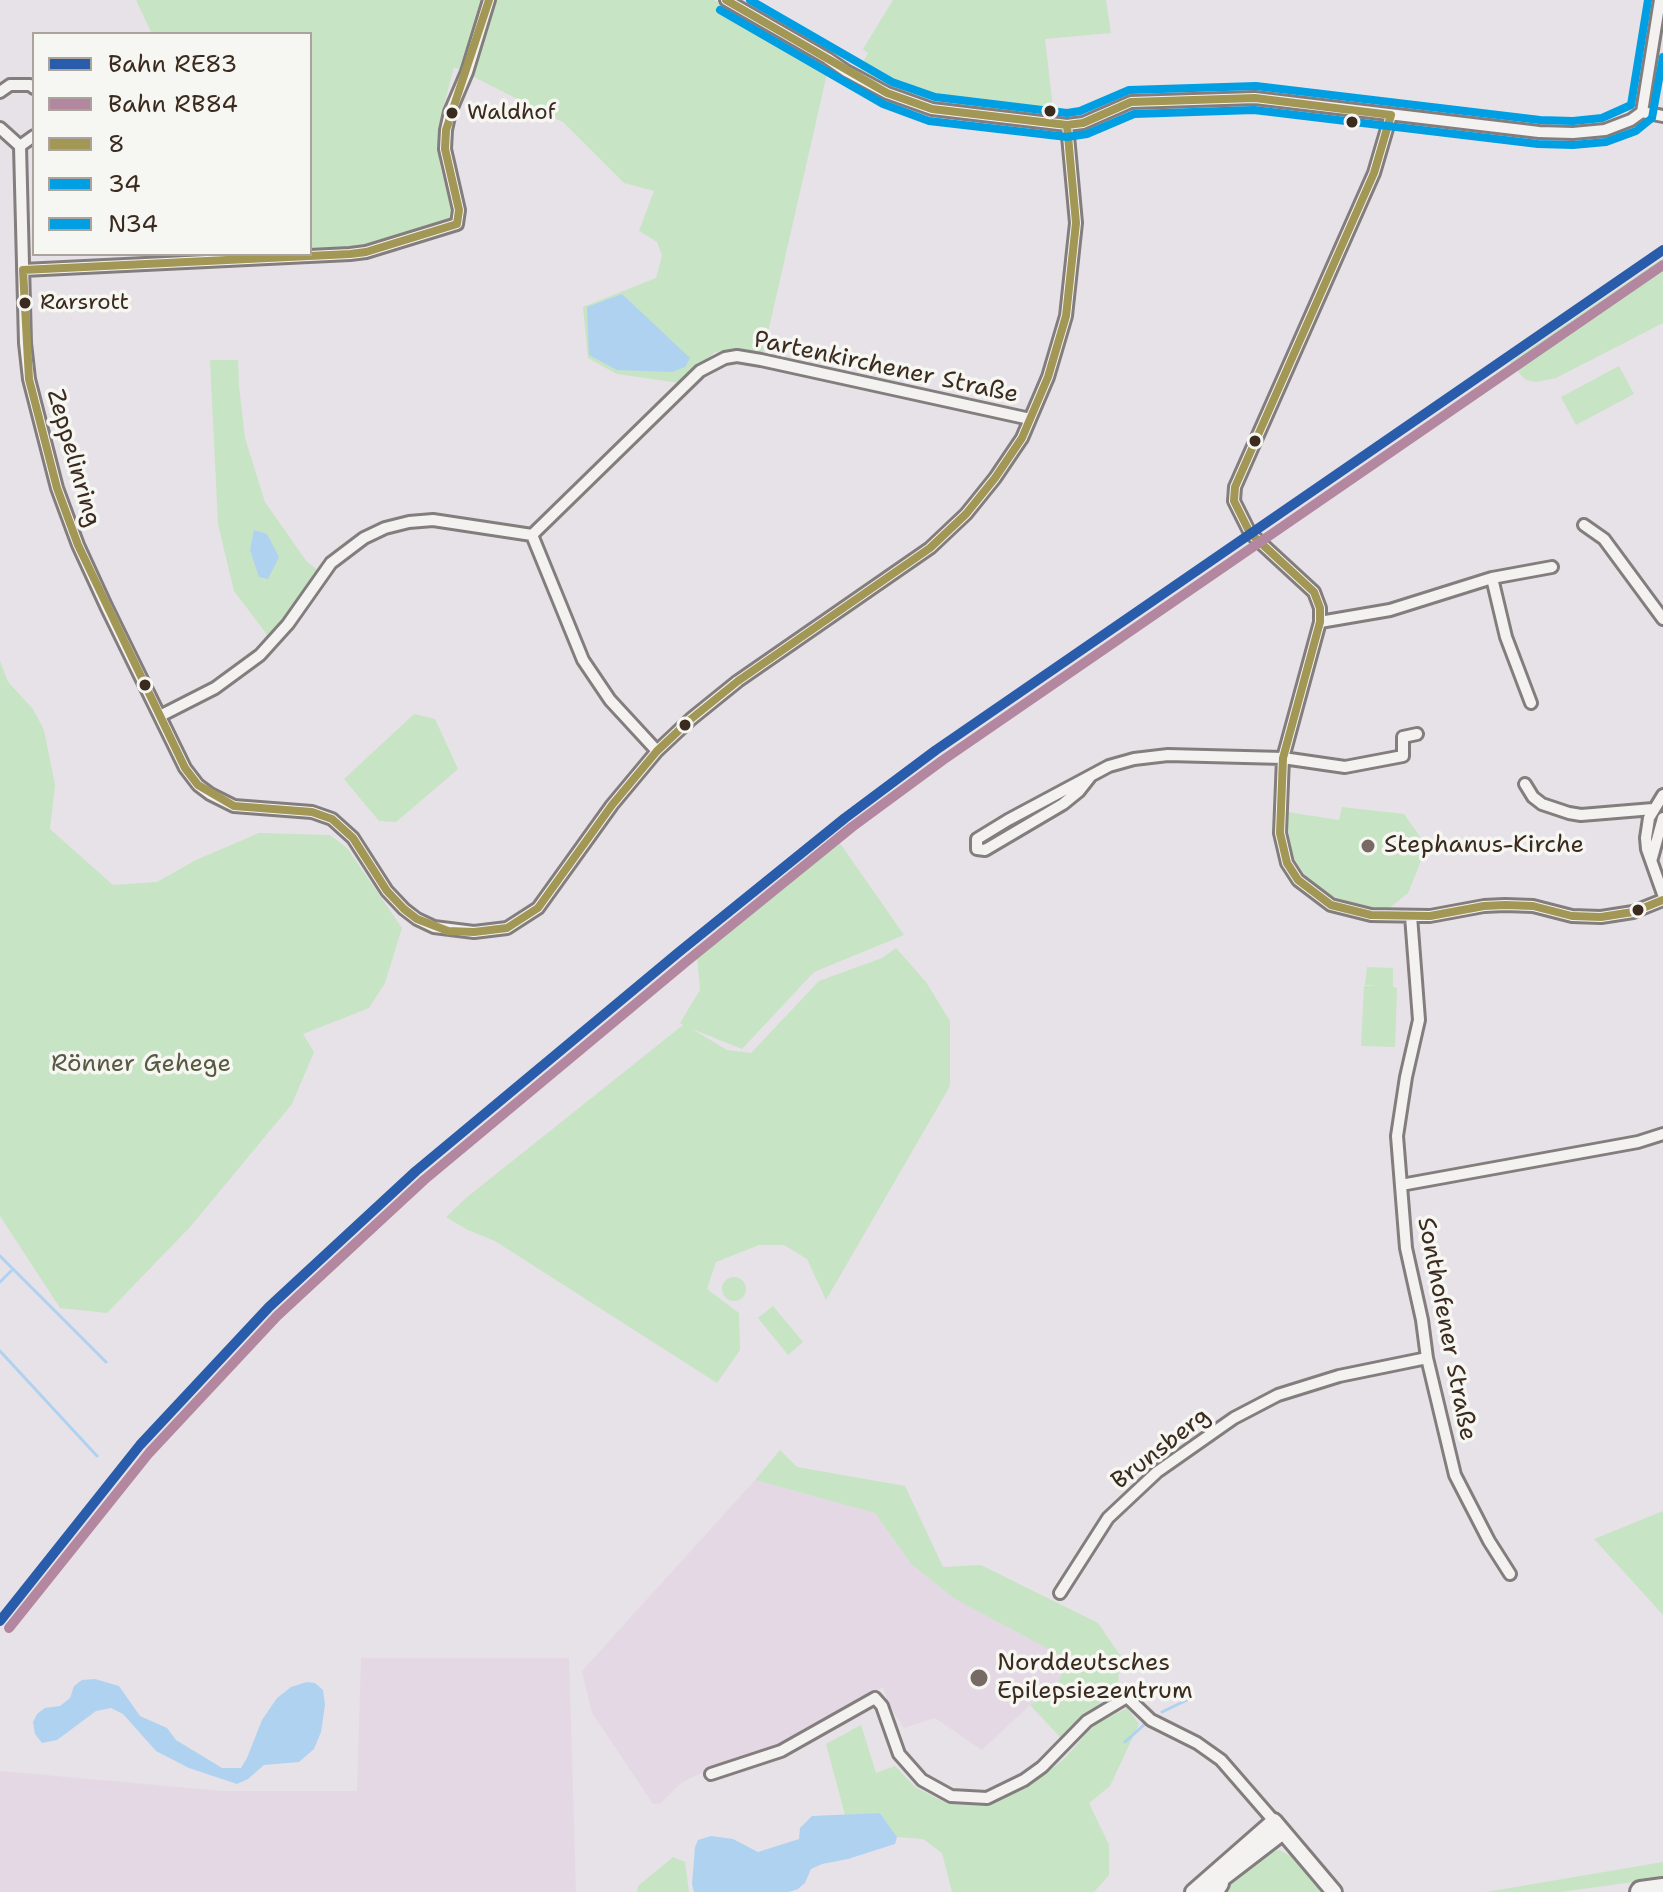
<!DOCTYPE html>
<meta charset="utf-8">
<style>
body{margin:0}
#map{position:relative;width:1663px;height:1892px;overflow:hidden;background:#e7e2e7;font-family:"Shantell Sans",sans-serif}
canvas{display:block}
.legend{position:absolute;left:32px;top:32px;width:280px;height:224px;box-sizing:border-box;background:#f6f6f2;border:2px solid #aba49d;margin:0;padding:10px 14px;list-style:none;font-size:24px;color:#3b2a1e}
.legend li{display:flex;align-items:center;gap:16px;height:40px}
.legend b{width:40px;border:2px solid #aba49d}
</style>
<div id="map">
<canvas width="1663" height="1892"></canvas>
<ul class="legend">
<li><b style="height:10px;background:#295caa"></b>Bahn RE83</li>
<li><b style="height:10px;background:#b487a0"></b>Bahn RB84</li>
<li><b style="height:10px;background:#a29754"></b>8</li>
<li><b style="height:10px;background:#009ee3"></b>34</li>
<li><b style="height:10px;background:#009ee3"></b>N34</li>
</ul>
</div>
<script>
const g = document.querySelector('canvas').getContext('2d');
g.lineJoin = 'round';
function fill(path, color) { g.fillStyle = color; g.fill(path, 'evenodd'); }
const toPath = rows => new Path2D(rows.map(r => 'M' + r).join(''));
function strokePath(path, color, width, dash) { g.strokeStyle = color; g.lineWidth = width; g.lineCap = dash ? 'butt' : 'round'; g.setLineDash(dash || []); g.stroke(path); }
function write(font, color, halo, rows, align = 'center') {
  g.font = font + ' "Shantell Sans",sans-serif'; g.lineWidth = 7; g.setLineDash([]); g.textBaseline = 'middle'; g.strokeStyle = halo; g.fillStyle = color; for (const [text, x, y, turn = 0] of rows) {
    g.save(); g.translate(x, y); g.rotate((+turn || 0) * Math.PI / 180); g.textAlign = isNaN(turn) ? turn : align; if (halo) g.strokeText(text, 0, 0); g.fillText(text, 0, 0); g.restore();
  }
}
fill(toPath([
 [755,1480,875,1513,911,1564,955,1599,1070,1660,1057,1684,1030,1705,982,1750,935,1718,904,1728,889,1705,883,1687,806,1734,701,1773,681,1783,661,1803,653,1804,592,1713,582,1671],
 [361,1658,569,1658,576,1892,0,1892,0,1771,223,1791,357,1791]
]), '#e4d8e4');
fill(toPath([
 [136,0,714,0,829,65,763,354,715,352,680,383,617,374,588,358,583,307,656,278,662,256,657,242,639,231,654,191,624,183,563,122,454,67,438,128,440,166,454,219,354,247,310,251,310,34,152,34],
 [622,294,649,321,673,372,653,370],
 [893,0,1106,0,1111,33,1045,39,1054,116,933,103,890,86,859,70,868,53,863,49],
 [1663,258,1663,323,1556,378,1536,382,1526,380,1520,374,1510,362],
 [210,360,238,360,239,386,245,438,265,502,307,562,318,570,284,621,268,636,234,591,218,524],
 [1619,366,1634,394,1576,425,1561,397],
 [0,661,8,682,33,709,44,730,55,785,50,829,113,885,157,882,196,860,259,833,330,835,347,848,402,928,385,983,369,1008,303,1034,314,1052,292,1104,190,1227,107,1313,60,1308,0,1216],
 [414,714,435,719,458,769,396,822,379,821,344,779],
 [1342,807,1404,814,1421,838,1421,861,1408,893,1387,910,1358,906,1325,893,1306,877,1295,860,1289,841,1287,812,1339,820],
 [837,839,904,935,814,972,742,1049,692,1029,727,1050,751,1053,819,981,882,958,896,948,926,982,950,1021,950,1086,826,1300,807,1259,784,1245,759,1245,716,1262,707,1289,739,1313,740,1350,717,1383,495,1241,468,1230,446,1217,466,1198,683,1025,680,1023,700,990,697,956],
 [1367,967,1393,968,1393,987,1397,988,1395,1047,1361,1046,1364,986,1378,986,1365,985],
 '722 1289a12 12 0 1 1 24 0a12 12 0 1 1-24 0Z',
 [773,1306,803,1342,788,1355,758,1318],
 [780,1450,797,1467,905,1486,943,1567,981,1565,1098,1623,1126,1664,1119,1670,1118,1691,1083,1716,1060,1737,1030,1705,1057,1684,1069,1660,955,1599,911,1564,875,1513,755,1480],
 [1663,1511,1663,1615,1594,1539],
 [1127,1708,1139,1724,1110,1786,1089,1803,1109,1845,1109,1875,1094,1892,952,1892,942,1853,923,1839,897,1837,880,1813,845,1815,826,1744,861,1725,876,1773,895,1766,915,1787,948,1804,985,1806,1026,1788,1063,1760,1094,1725],
 [1279,1850,1293,1857,1322,1892,1221,1892,1269,1853],
 [673,1857,685,1862,689,1892,637,1892,638,1886],
 [1663,1862,1663,1878,1560,1892,1486,1892]
]), '#c7e4c5');
fill(toPath([
 [622,294,690,358,685,367,672,372,617,370,589,355,587,307],
 [254,530,267,534,279,557,268,579,259,577,250,550],
 [95,1679,119,1686,140,1716,167,1728,176,1740,222,1768,241,1768,247,1758,262,1720,277,1698,291,1687,307,1682,315,1683,323,1690,325,1705,321,1732,314,1749,299,1762,264,1765,248,1779,237,1784,189,1768,156,1751,123,1714,111,1708,96,1711,57,1740,42,1743,35,1734,33,1722,37,1714,45,1708,60,1706,70,1698,74,1686,82,1680],
 [880,1813,897,1837,895,1844,848,1859,822,1864,811,1869,805,1883,798,1889,789,1892,694,1892,692,1884,695,1847,698,1840,711,1836,733,1839,758,1852,799,1839,800,1828,812,1816]
]), '#afd2f1');
strokePath(toPath([
 [0,1256,106,1362],
 [0,1282,11,1271],
 [0,1351,97,1456],
 [1162,1712,1187,1700],
 [1125,1742,1146,1723]
]), '#afd2f1', 3);
const street = toPath([
 [726,0,827,58,846,71,887,93,932,109,1067,125,1083,123,1131,102,1255,98,1539,132,1573,133,1605,130,1631,120,1642,112,1660,0],
 [0,92,10,85,30,85,34,88],
 [1642,112,1663,116],
 [1391,115,1374,173,1235,487,1234,501,1250,533,1314,592,1320,608,1320,622,1283,758,1280,833,1287,863,1298,880,1331,905,1371,915,1430,916,1484,906,1505,905,1533,906,1572,916,1601,917,1633,912,1663,900],
 [0,128,20,146,25,343,29,379,57,488,78,545,106,606,185,768,198,785,210,794,234,806,312,812,332,819,353,838,387,891,404,909,417,919,434,927,474,932,507,928,538,908,612,805,657,751,691,719,738,681,930,548,966,514,995,478,1022,438,1048,377,1066,316,1076,223,1067,125],
 [20,146,34,136],
 [23,270,350,254,366,252,457,224,459,210,445,149,446,130,450,112,467,72,489,0],
 [1584,525,1604,539,1663,619],
 [532,535,583,660,610,700,657,751],
 [1492,578,1506,637,1531,703],
 [1320,622,1390,610,1492,578,1552,567],
 [160,716,215,688,260,655,288,624,331,563,364,538,385,528,409,522,433,520,532,535,700,371,725,358,737,356,761,360,1030,419],
 [1090,777,1079,791,1063,804,985,850,977,849,977,839,1008,820,1109,766,1134,759,1168,755,1283,758,1345,767,1403,756,1403,737,1417,734],
 [1525,784,1533,797,1542,804,1569,813,1581,815,1653,809],
 [1663,795,1649,818,1646,838,1647,849,1663,894],
 [1652,858,1663,818],
 [1411,916,1419,1020,1406,1077,1397,1136,1406,1248,1422,1320,1427,1358,1455,1475,1489,1541,1510,1574],
 [1401,1185,1638,1142,1663,1134],
 [1060,1593,1108,1518,1157,1472,1234,1418,1278,1395,1339,1376,1427,1358],
 [711,1774,781,1751,875,1698,882,1706,899,1754,922,1780,951,1796,987,1798,1024,1780,1042,1767,1087,1721,1127,1697,1151,1720,1197,1743,1221,1760,1274,1821]
]);
const secondary = toPath([
 [1210,1888,1283,1832],
 [1193,1892,1274,1821,1334,1892]
]);
const highway = toPath([
 [1212,1892,1218,1883],
 [1641,1892,1663,1889]
]);
strokePath(street, '#837e7d', 16);
strokePath(secondary, '#837e7d', 20);
strokePath(highway, '#837e7d', 26);
strokePath(street, '#f3f2f1', 10);
strokePath(secondary, '#f3f2f1', 14);
strokePath(highway, '#f3f2f1', 20);
strokePath(toPath([
 [489,0,446,130,445,149,459,210,457,224,366,252,350,254,23,270,29,379,57,488,78,545,185,768,198,785,234,806,312,812,332,819,353,838,387,891,404,909,417,919,448,931,474,932,507,928,538,908,612,805,657,751,691,719,738,681,930,548,966,514,995,478,1022,438,1048,377,1066,316,1076,223,1067,125],
 [726,0,887,93,932,109,1067,125,1083,123,1131,102,1255,98,1391,115],
 [1391,115,1374,173,1235,487,1234,501,1250,533,1314,592,1320,608,1320,622,1283,758,1280,833,1287,863,1298,880,1331,905,1371,915,1430,916,1484,906,1505,905,1533,906,1572,916,1601,917,1633,912,1663,900]
]), '#a29754', 8);
strokePath(toPath([
 [720,10,883,104,929,121,1067,137,1087,134,1134,114,1254,110,1538,144,1573,145,1606,142,1636,131,1652,118,1663,57]
]), '#009ee3', 8);
strokePath(toPath([
 [750,0,892,82,935,97,1067,113,1080,111,1129,90,1256,86,1540,120,1573,121,1602,118,1631,105,1648,0]
]), '#009ee3', 8);
strokePath(toPath([
 [0,1621,140,1445,269,1307,416,1171,679,952,845,818,936,750,1663,250]
]), '#295caa', 10);
strokePath(toPath([
 [9,1628,149,1453,277,1316,424,1180,687,961,852,827,943,760,1663,265]
]), '#b487a0', 10);
for (const [x, y, r, color] of [
 [1050,111,7,"#3b2a1e"],
 [452,113,7,"#3b2a1e"],
 [1352,122,7,"#3b2a1e"],
 [25,303,7,"#3b2a1e"],
 [1255,441,7,"#3b2a1e"],
 [145,685,7,"#3b2a1e"],
 [685,725,7,"#3b2a1e"],
 [1368,846,8,"#776a64"],
 [1638,910,7,"#3b2a1e"],
 [979,1678,10,"#776a64"]
]) { const dot = new Path2D(); dot.arc(x, y, r, 0, 2 * Math.PI); g.fillStyle = color; g.fill(dot); strokePath(dot, '#f6f6f2', 3); }
write('22px', '#3b2a1e', '#f6f6f2', [
 ["Waldhof",467,113],
 ["Rarsrott",40,303]
], 'left');
write('24px', '#3b2a1e', '#f6f6f2', [
 ["Partenkirchener Straße",886,368,12],
 ["Zeppelinring",73,458,74],
 ["Sonthofener Straße",1446,1329,79],
 ["Brunsberg",1161,1449,-38]
]);
write('24px', '#3b2a1e', '#f6f6f2', [
 ["Stephanus-Kirche",1384,846],
 ["Norddeutsches",997,1664],
 ["Epilepsiezentrum",997,1692]
], 'left');
write('24px', '#575941', '#f6f6f2', [
 ["Rönner Gehege",141,1065]
]);
</script>
